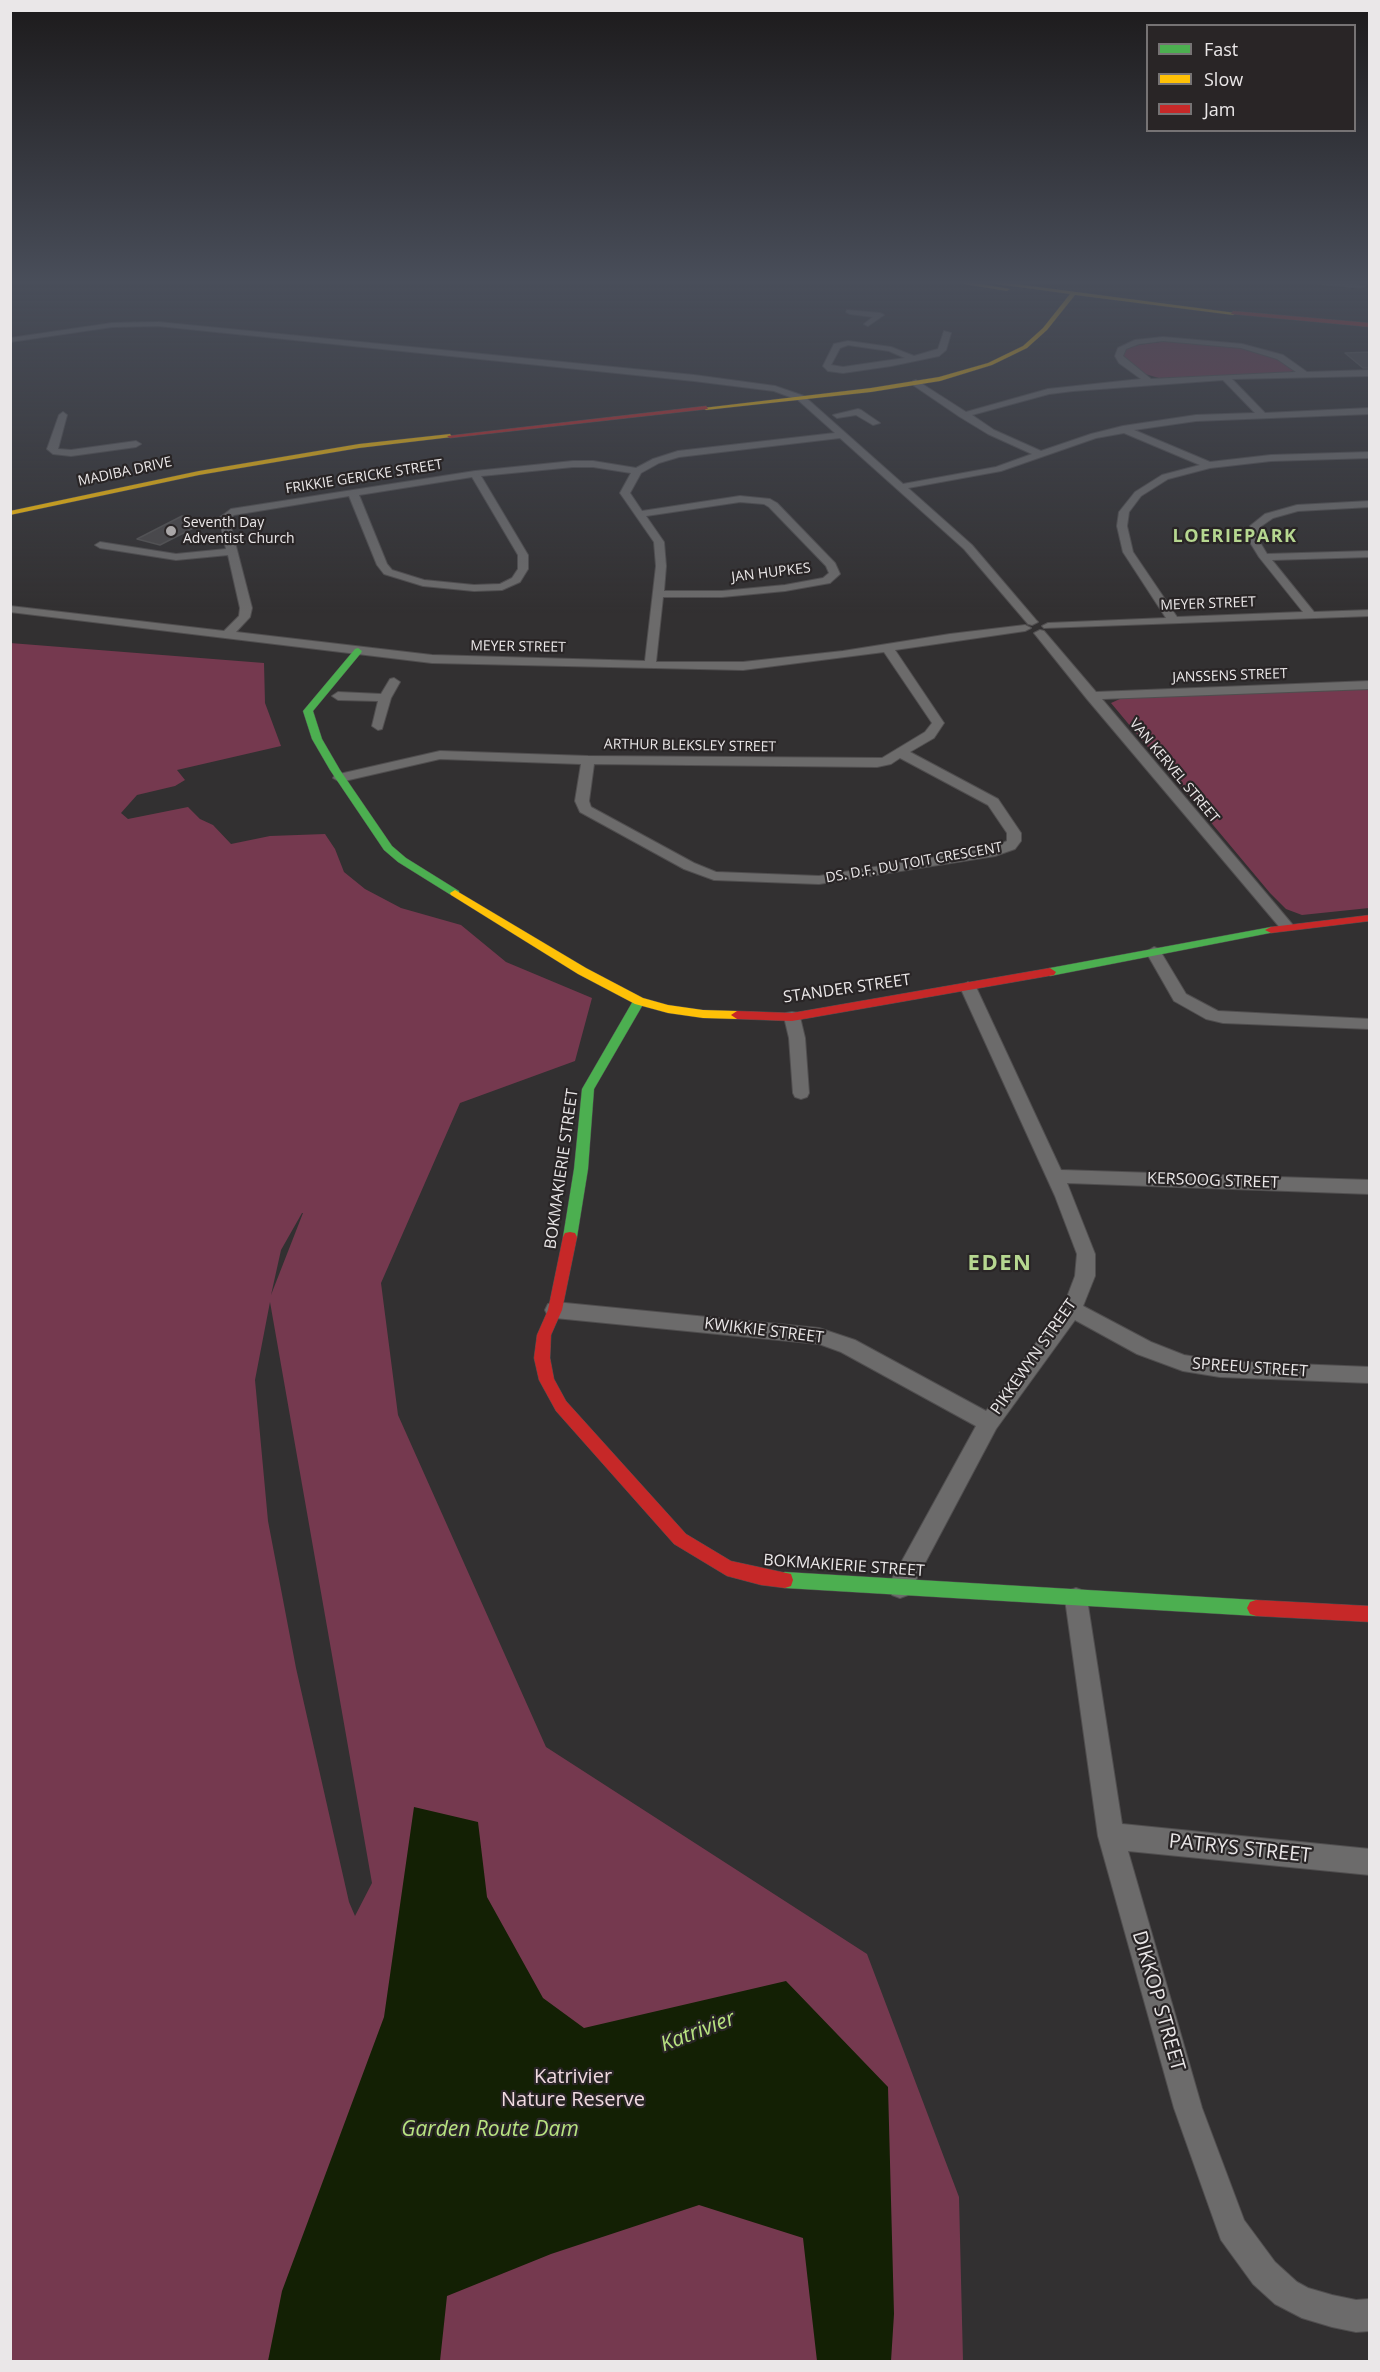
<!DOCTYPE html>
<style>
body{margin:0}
#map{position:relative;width:1380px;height:2372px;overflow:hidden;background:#323031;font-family:"Open Sans",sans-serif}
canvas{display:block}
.frame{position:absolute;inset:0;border:12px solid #eae7e8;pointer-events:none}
.legend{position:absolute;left:1146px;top:24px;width:210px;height:108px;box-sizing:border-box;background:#292526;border:2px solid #767374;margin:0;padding:8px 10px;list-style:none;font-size:18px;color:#eae7e8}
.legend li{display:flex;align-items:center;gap:12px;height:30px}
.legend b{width:30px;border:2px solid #767374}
</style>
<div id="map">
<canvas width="1380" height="2372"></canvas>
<div class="frame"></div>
<ul class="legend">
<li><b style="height:8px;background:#4caf50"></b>Fast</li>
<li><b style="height:8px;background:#ffc107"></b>Slow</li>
<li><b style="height:8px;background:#c62828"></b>Jam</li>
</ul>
</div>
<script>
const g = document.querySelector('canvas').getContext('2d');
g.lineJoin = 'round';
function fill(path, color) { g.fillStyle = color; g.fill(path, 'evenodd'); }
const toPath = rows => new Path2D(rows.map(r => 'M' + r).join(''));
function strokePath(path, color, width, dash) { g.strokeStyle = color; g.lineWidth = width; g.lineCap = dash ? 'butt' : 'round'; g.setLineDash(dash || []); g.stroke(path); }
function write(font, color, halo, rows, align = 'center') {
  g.font = font + ' "Open Sans",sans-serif'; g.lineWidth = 4.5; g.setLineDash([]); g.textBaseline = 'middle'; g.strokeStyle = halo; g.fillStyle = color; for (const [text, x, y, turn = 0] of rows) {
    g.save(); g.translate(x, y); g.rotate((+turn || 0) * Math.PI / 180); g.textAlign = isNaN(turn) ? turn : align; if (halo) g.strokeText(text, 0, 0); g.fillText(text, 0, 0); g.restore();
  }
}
fill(toPath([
 [1167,341,1243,348,1279,358,1295,370,1288,373,1159,378,1145,374,1123,356,1124,351,1131,346],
 [10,643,264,663,265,703,281,746,177,770,185,780,175,786,137,795,121,813,128,819,188,807,200,819,213,825,231,844,270,836,325,834,335,849,344,872,365,889,401,908,461,925,506,962,592,998,575,1061,460,1103,381,1283,398,1415,546,1747,867,1954,959,2197,963,2361,11,2361],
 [302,1213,303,1213,271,1295,281,1250],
 [270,1302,372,1883,355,1916,349,1902,296,1668,268,1521,255,1380],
 [1369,688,1369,908,1302,915,1286,909,1270,893,1111,703,1122,698]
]), '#75394f');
fill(toPath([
 [414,1807,478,1822,487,1897,543,1998,584,2028,786,1981,888,2087,894,2314,891,2361,817,2361,803,2238,699,2205,551,2254,447,2296,440,2361,268,2361,282,2291,384,2017]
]), '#132004');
const building = toPath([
 [1370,352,1370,368,1363,368,1345,353,1370,352],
 [182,516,205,522,160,545,137,539,182,516]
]);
fill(building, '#494748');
strokePath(building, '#545353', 1.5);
const street = toPath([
 [1302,282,1340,282,1365,286,1361,288,1302,282],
 [847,310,880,313,884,315,868,326,864,324,873,317,850,314,846,312,847,310],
 [158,322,694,375,775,386,804,396,903,484,996,467,1032,454,988,434,960,417,913,385,913,381,916,380,966,412,1048,389,1141,379,1119,363,1115,356,1118,348,1135,340,1163,337,1242,344,1283,355,1307,372,1370,370,1370,376,1232,379,1265,413,1370,408,1370,414,1196,421,1134,430,1210,462,1271,455,1370,452,1370,458,1271,461,1210,468,1168,479,1141,496,1129,512,1127,526,1133,552,1177,617,1303,612,1259,557,1251,544,1250,526,1265,514,1297,505,1370,501,1370,507,1298,511,1273,518,1260,527,1261,544,1267,554,1370,551,1370,557,1272,560,1314,612,1370,610,1370,616,1044,628,1042,626,1048,623,1166,618,1123,552,1117,526,1119,512,1135,492,1162,475,1200,465,1124,433,1096,438,1001,471,908,488,972,545,1036,620,1038,622,1032,625,1028,624,964,549,840,438,679,457,659,463,641,473,630,493,642,511,740,496,770,499,777,503,835,563,840,574,830,583,785,591,722,597,663,597,656,662,743,662,843,651,950,634,1025,625,1031,628,1025,631,895,650,944,723,934,738,910,752,998,799,1021,833,1021,841,1015,849,995,856,819,884,714,880,684,869,580,812,575,801,581,764,440,759,340,782,333,778,335,775,440,751,588,756,882,758,925,732,932,723,884,652,743,670,432,663,10,612,10,606,224,631,239,616,240,608,228,555,176,560,100,548,95,545,100,542,176,554,226,549,219,518,231,509,475,471,573,461,593,461,636,468,653,459,678,451,835,433,798,400,774,391,694,381,158,326,112,327,10,342,10,338,112,323,158,322],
 [1163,341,1241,348,1277,359,1296,372,1151,379,1123,356,1126,349,1139,344,1163,341],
 [1223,380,1255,413,1196,415,1123,426,1091,434,1041,451,994,430,972,415,1049,394,1073,391,1223,380],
 [573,467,593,467,631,473,620,493,654,542,656,566,645,661,432,655,236,632,250,617,252,608,229,519,234,515,349,496,377,565,384,574,423,586,474,591,502,590,520,582,528,569,528,555,481,476,573,467],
 [472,477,518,555,518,569,512,578,500,584,474,585,424,580,392,570,387,564,359,495,472,477],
 [740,502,764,504,769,507,826,566,829,573,823,578,785,585,722,591,664,591,666,566,664,542,646,516,740,502],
 [900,758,988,805,1007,833,1007,841,992,848,819,876,716,872,694,863,591,807,589,801,594,764,877,767,891,764,900,758],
 [944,331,951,333,946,350,939,356,891,366,843,373,828,371,823,366,834,344,848,341,891,347,914,356,938,349,944,331],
 [848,345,889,351,905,358,843,367,831,365,840,348,848,345],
 [858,409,861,410,880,423,873,425,856,415,837,418,833,415,858,409],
 [63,412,67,415,58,449,71,450,136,441,141,444,136,447,71,456,53,454,47,449,59,415,63,412],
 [1040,630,1044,631,1096,692,1370,681,1370,689,1102,699,1292,924,1294,927,1292,930,1282,930,1087,699,1034,633,1040,630],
 [394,678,400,682,391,698,382,729,378,730,372,726,378,701,338,700,332,696,338,692,381,694,390,679,394,678],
 [1154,947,1159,949,1186,994,1218,1011,1370,1019,1370,1029,1223,1023,1206,1019,1174,1001,1146,952,1154,947],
 [968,982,976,987,1061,1170,1370,1180,1370,1194,1067,1183,1095,1254,1095,1276,1083,1306,1151,1342,1184,1355,1220,1361,1370,1367,1370,1383,1220,1377,1183,1371,1137,1354,1075,1320,996,1429,908,1595,900,1598,892,1595,889,1587,892,1579,976,1426,841,1352,819,1344,555,1318,548,1316,545,1310,548,1304,555,1302,819,1328,855,1340,986,1411,1064,1305,1075,1276,1077,1254,1055,1196,960,987,968,982],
 [792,1012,798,1013,800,1017,805,1038,809,1093,807,1097,801,1099,795,1097,793,1093,789,1038,784,1017,786,1013,792,1012],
 [1076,1588,1084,1591,1087,1599,1122,1824,1370,1849,1370,1875,1128,1851,1202,2108,1244,2220,1275,2262,1297,2282,1308,2288,1332,2295,1356,2300,1370,2299,1370,2331,1356,2332,1332,2327,1302,2318,1275,2304,1253,2284,1221,2240,1217,2229,1174,2108,1098,1836,1065,1599,1068,1591,1076,1588]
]);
const fast = toPath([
 [358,648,362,651,361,653,313,711,322,739,340,770,392,846,406,858,459,891,459,895,451,895,398,862,384,850,330,770,312,739,303,711,355,649,358,648],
 [1271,927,1275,928,1275,932,1050,976,1044,972,1050,968,1271,927],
 [639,997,645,1001,594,1089,588,1169,577,1237,575,1241,570,1242,565,1241,563,1237,574,1169,582,1089,633,1001,639,997],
 [785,1572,1256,1600,1262,1602,1265,1608,1262,1614,1256,1616,785,1588,779,1586,777,1580,779,1574,785,1572]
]);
const slow = toPath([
 [952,282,969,282,1010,289,1007,291,952,282],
 [982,282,1000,282,1236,313,1233,315,1075,295,1047,330,1027,348,992,365,940,381,871,392,706,410,703,408,871,388,939,377,988,363,1023,346,1043,328,1070,294,982,282],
 [450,434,452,437,359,448,199,475,10,515,10,511,199,471,359,444,450,434],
 [455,890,586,968,643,998,668,1005,703,1010,737,1011,743,1015,737,1019,703,1018,668,1013,635,1004,578,974,451,895,450,893,455,890]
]);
const jam = toPath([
 [1233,311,1370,323,1370,327,1231,314,1233,311],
 [706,406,708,409,450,438,447,436,706,406],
 [1370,915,1370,921,1271,933,1265,930,1271,927,1370,915],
 [1050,968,1056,972,1054,975,792,1021,737,1019,731,1015,737,1011,792,1013,1050,968],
 [570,1232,575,1233,577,1237,562,1310,551,1335,550,1358,554,1379,566,1401,686,1534,731,1561,791,1574,793,1580,791,1586,785,1588,761,1585,727,1576,674,1544,556,1411,539,1380,534,1358,537,1335,548,1310,563,1237,565,1233,570,1232],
 [1256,1600,1370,1606,1370,1622,1256,1616,1250,1614,1247,1608,1250,1602,1256,1600]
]);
strokePath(street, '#504e4f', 2);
strokePath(fast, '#504e4f', 1);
strokePath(slow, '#504e4f', 1);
strokePath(jam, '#504e4f', 1);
fill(street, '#6c6b6b');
fill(fast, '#4caf50');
fill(slow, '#ffc107');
fill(jam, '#c62828');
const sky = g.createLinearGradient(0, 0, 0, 614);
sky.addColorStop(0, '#1c1a1b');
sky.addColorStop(0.46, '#494e5a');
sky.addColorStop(1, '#494e5a00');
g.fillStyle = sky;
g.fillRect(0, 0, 1380, 614);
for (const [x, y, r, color] of [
 [171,531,6,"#aaa7a8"]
]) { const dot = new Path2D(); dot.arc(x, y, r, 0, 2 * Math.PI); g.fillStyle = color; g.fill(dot); strokePath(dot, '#292526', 2); }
write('14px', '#eae7e8', '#292526', [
 ["MADIBA DRIVE",125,472,-12],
 ["FRIKKIE GERICKE STREET",364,477,-9],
 ["JAN HUPKES",771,573,-7],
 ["MEYER STREET",1208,604,-2],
 ["MEYER STREET",518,647,1],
 ["JANSSENS STREET",1230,676,-2],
 ["ARTHUR BLEKSLEY STREET",690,746,1],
 ["VAN KERVEL STREET",1174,771,50],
 ["DS. D.F. DU TOIT CRESCENT",914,863,-10]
]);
write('14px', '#eae7e8', '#292526', [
 ["Seventh Day",183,523],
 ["Adventist Church",183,539]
], 'left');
write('16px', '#eae7e8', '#292526', [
 ["STANDER STREET",847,989,-8],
 ["BOKMAKIERIE STREET",562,1169,-82],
 ["KERSOOG STREET",1213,1181,2],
 ["KWIKKIE STREET",764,1331,7],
 ["PIKKEWYN STREET",1034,1357,-55],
 ["SPREEU STREET",1250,1368,4],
 ["BOKMAKIERIE STREET",844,1566,4]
]);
g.letterSpacing = '1.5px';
write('bold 18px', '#b6d790', '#292526', [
 ["LOERIEPARK",1235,537]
]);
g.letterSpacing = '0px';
write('20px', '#eae7e8', '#292526', [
 ["PATRYS STREET",1240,1849,6],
 ["DIKKOP STREET",1158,2001,74]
]);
write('20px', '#f0dae0', '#292526', [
 ["Katrivier",573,2077],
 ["Nature Reserve",573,2100]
]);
write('italic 21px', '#b8e381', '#292526', [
 ["Katrivier",698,2032,-21],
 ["Garden Route Dam",490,2130]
]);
g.letterSpacing = '1.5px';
write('bold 22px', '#b6d790', '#292526', [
 ["EDEN",1000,1264]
]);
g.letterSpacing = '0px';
</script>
